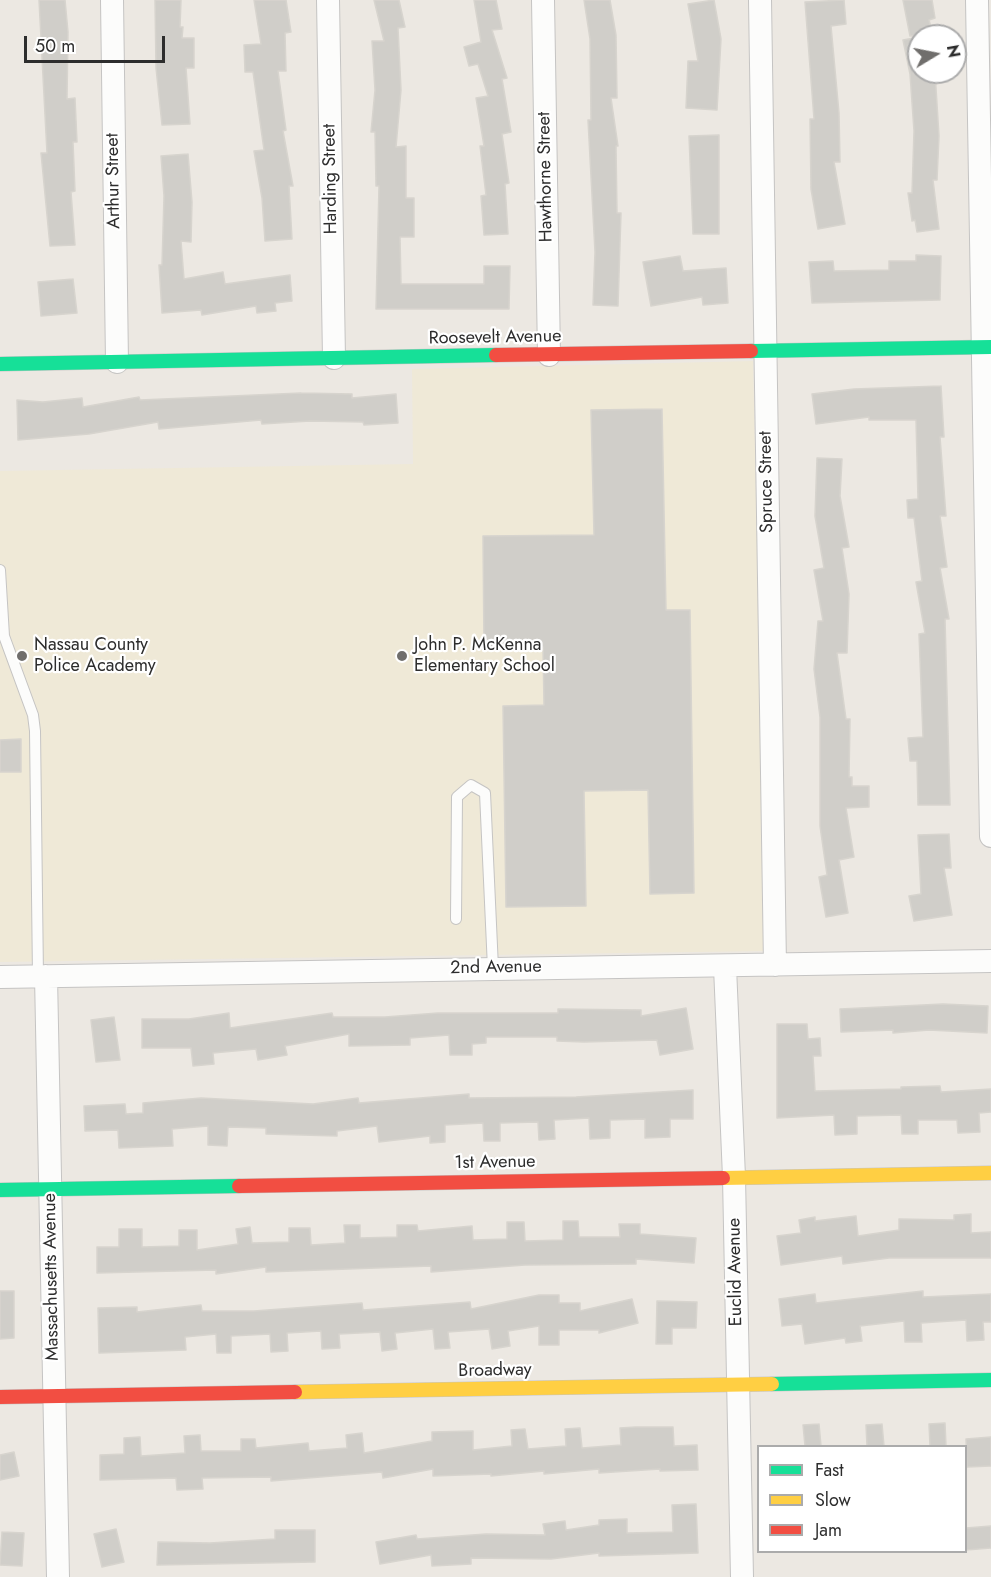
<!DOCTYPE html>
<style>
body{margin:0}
#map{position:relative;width:991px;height:1577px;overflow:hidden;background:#ece8e2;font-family:Jost,sans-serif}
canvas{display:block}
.legend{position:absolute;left:757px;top:1445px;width:210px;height:108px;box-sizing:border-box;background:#fff;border:2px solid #ababab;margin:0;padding:8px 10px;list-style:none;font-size:18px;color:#2d2d2d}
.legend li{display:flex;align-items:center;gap:12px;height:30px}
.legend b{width:30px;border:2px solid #ababab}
.north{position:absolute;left:907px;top:24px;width:60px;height:60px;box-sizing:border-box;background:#fff;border:2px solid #ababab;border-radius:50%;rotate:80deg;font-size:16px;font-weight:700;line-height:24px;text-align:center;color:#2d2d2d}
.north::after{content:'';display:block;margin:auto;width:21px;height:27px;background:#706e6c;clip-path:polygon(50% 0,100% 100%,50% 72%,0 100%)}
.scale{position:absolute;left:24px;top:36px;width:141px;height:27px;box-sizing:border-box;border:3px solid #2d2d2d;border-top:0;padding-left:8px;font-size:18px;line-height:21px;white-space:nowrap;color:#2d2d2d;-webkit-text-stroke:4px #fff;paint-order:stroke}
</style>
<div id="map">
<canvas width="991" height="1577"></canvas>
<ul class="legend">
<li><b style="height:8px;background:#16e098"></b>Fast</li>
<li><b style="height:8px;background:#ffcf43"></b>Slow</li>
<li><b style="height:8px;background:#f24e42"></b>Jam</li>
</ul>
<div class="north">N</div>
<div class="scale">50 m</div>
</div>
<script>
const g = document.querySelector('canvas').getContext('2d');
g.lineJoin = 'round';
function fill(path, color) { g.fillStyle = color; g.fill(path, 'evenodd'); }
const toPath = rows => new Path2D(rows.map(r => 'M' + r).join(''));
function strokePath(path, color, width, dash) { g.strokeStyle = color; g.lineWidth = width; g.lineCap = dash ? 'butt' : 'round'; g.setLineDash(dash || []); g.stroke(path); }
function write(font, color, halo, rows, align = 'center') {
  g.font = font + ' Jost,sans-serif'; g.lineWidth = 4.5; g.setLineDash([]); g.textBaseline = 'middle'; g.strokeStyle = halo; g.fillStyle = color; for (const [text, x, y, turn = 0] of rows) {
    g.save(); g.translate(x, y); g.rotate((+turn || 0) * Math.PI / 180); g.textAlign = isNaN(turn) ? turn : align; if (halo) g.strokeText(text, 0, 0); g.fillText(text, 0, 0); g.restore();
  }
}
fill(toPath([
 [753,361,766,951,0,962,0,471,413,464,412,369]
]), '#efe9d7');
const building = toPath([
 [39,0,65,0,68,32,67,99,75,98,77,142,73,142,75,191,71,192,75,245,50,246,41,153,47,153,39,0],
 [155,0,181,0,180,27,183,27,182,38,194,38,194,68,186,68,190,124,162,125,156,68,155,0],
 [254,0,286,0,291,32,285,33,286,71,278,71,286,130,283,131,293,186,289,186,292,239,265,241,262,198,254,151,264,150,253,72,245,72,244,45,261,44,254,0],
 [374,0,399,0,405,27,398,28,401,90,396,147,406,146,406,198,414,198,414,237,400,237,401,284,484,284,484,266,510,266,509,309,376,309,379,186,376,186,375,132,371,132,375,90,372,41,384,41,374,0],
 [474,0,496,0,502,29,492,30,507,78,502,79,511,132,502,134,509,183,505,184,508,234,484,235,481,196,486,195,480,146,484,146,476,98,488,96,478,64,469,66,464,47,481,42,474,0],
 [584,0,610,0,616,35,617,98,611,98,618,146,616,146,617,213,621,213,618,306,593,305,595,252,588,120,591,120,590,39,584,0],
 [714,0,721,39,717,110,686,108,688,61,698,61,688,4,714,0],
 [844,0,846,24,831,26,839,113,840,162,834,162,845,224,818,229,811,189,810,119,814,119,805,2,844,0],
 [903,0,932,0,935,18,929,20,933,36,910,36,903,0],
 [919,37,919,72,935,72,939,136,937,180,933,180,939,229,917,232,915,220,912,221,908,193,912,193,914,131,910,74,903,40,919,37],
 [719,135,719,234,693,234,689,136,719,135],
 [188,154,192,202,191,242,181,241,184,279,223,272,225,284,290,275,292,301,275,303,276,311,257,313,256,306,202,315,201,310,162,313,159,265,162,265,164,196,161,156,188,154],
 [916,255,941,256,940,300,812,303,809,262,833,261,834,271,889,270,889,261,916,261,916,255],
 [680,256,683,271,726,268,728,303,703,305,702,297,651,306,643,262,680,256],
 [73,279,77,313,41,316,38,282,73,279],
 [941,386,944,437,940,437,946,516,940,516,947,567,940,568,949,619,945,619,950,805,918,805,917,761,910,761,908,738,923,737,919,634,925,633,916,582,922,581,914,518,908,518,907,500,918,499,916,420,869,420,869,417,816,424,812,394,854,389,941,386],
 [301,393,352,394,352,398,396,394,398,423,364,425,363,422,310,421,262,424,261,420,159,429,158,422,89,434,18,440,17,400,43,402,82,398,83,407,139,397,140,400,301,393],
 [662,409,666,610,690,610,694,893,650,894,648,790,584,791,586,906,506,907,503,706,544,705,543,647,484,648,483,536,594,535,591,410,662,409],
 [817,458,842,459,840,496,849,547,842,548,849,594,847,653,837,653,846,719,850,719,849,777,852,777,852,786,869,786,869,807,846,808,854,857,839,860,848,913,826,917,819,877,827,875,820,826,820,717,814,669,818,621,823,621,814,570,824,568,815,516,817,458],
 [21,739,21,772,0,772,0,740,21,739],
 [949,834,951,868,944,868,952,915,914,921,909,896,921,894,918,835,949,834],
 [943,1004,988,1006,987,1033,929,1030,893,1033,893,1030,841,1032,840,1009,943,1004],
 [686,1008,693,1049,660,1055,657,1040,584,1042,557,1041,557,1037,486,1037,486,1043,472,1044,472,1055,450,1055,449,1035,410,1038,410,1045,349,1046,349,1034,285,1046,287,1055,258,1060,256,1049,213,1053,214,1064,193,1066,191,1048,142,1048,142,1019,189,1019,229,1013,230,1028,332,1013,333,1017,385,1017,438,1013,558,1013,558,1009,641,1010,641,1016,686,1008],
 [114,1017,120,1060,96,1062,91,1020,114,1017],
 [777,1024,807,1024,808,1039,820,1038,821,1056,813,1056,815,1091,901,1089,901,1087,940,1086,941,1092,991,1089,991,1112,979,1113,980,1132,958,1133,957,1120,918,1120,918,1134,902,1134,901,1115,857,1116,857,1134,835,1135,834,1115,777,1118,777,1024],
 [693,1090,693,1119,670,1119,670,1137,645,1138,645,1119,610,1120,610,1138,590,1139,589,1118,554,1120,555,1139,539,1140,538,1122,500,1123,500,1141,484,1141,483,1123,445,1125,445,1142,430,1143,430,1136,379,1142,377,1126,337,1131,337,1136,266,1134,266,1128,228,1127,227,1146,208,1145,208,1126,172,1129,173,1146,119,1148,118,1130,85,1131,84,1106,125,1104,126,1114,143,1113,143,1103,201,1098,313,1104,358,1098,359,1103,469,1094,469,1098,576,1097,693,1090],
 [971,1214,971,1233,991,1232,991,1258,889,1258,843,1264,842,1256,781,1265,777,1236,801,1233,799,1220,815,1217,815,1221,856,1216,858,1236,899,1230,899,1219,954,1220,954,1215,971,1214],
 [563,1221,578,1221,579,1237,620,1237,619,1224,640,1224,640,1234,696,1238,694,1263,636,1259,636,1264,525,1265,431,1272,431,1266,266,1272,266,1267,216,1274,216,1270,97,1273,97,1247,119,1247,119,1229,142,1229,142,1247,179,1246,179,1230,197,1230,197,1250,238,1244,236,1229,250,1227,252,1243,289,1242,289,1228,310,1228,311,1245,345,1243,344,1225,360,1225,360,1238,397,1237,397,1225,417,1225,418,1231,472,1226,473,1240,507,1239,507,1222,524,1222,525,1241,563,1240,563,1221],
 [0,1291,14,1291,14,1338,0,1339,0,1291],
 [923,1291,923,1297,991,1294,991,1322,983,1322,984,1340,967,1341,966,1320,921,1323,922,1342,905,1342,904,1321,860,1326,862,1341,846,1343,845,1338,805,1344,802,1324,782,1326,779,1299,815,1294,816,1303,923,1291],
 [539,1295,559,1295,559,1303,580,1303,580,1311,632,1299,638,1323,599,1333,599,1330,559,1330,559,1345,539,1345,539,1326,508,1331,510,1346,492,1349,489,1329,448,1332,450,1348,435,1349,433,1329,395,1333,397,1349,382,1351,380,1332,339,1334,340,1348,322,1349,321,1331,287,1333,288,1351,271,1352,270,1334,231,1336,231,1353,217,1353,216,1334,185,1337,186,1350,99,1353,98,1308,137,1307,137,1312,201,1305,202,1311,254,1311,362,1303,363,1310,470,1302,471,1309,539,1295],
 [657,1301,697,1302,696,1328,672,1328,672,1344,656,1344,657,1301],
 [945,1423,946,1446,930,1446,929,1424,945,1423],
 [819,1424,821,1446,805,1446,803,1425,819,1424],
 [882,1424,884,1446,867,1446,866,1425,882,1424],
 [636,1427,673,1427,674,1446,697,1445,698,1470,660,1471,660,1469,599,1473,599,1469,544,1474,544,1471,491,1476,491,1474,433,1476,433,1469,383,1478,382,1472,271,1481,271,1477,202,1478,203,1489,177,1490,176,1478,100,1480,100,1455,124,1454,124,1438,140,1437,141,1456,185,1453,184,1436,200,1435,201,1451,241,1451,241,1439,255,1439,256,1448,308,1443,309,1451,347,1448,346,1435,362,1433,364,1453,432,1441,432,1432,473,1431,473,1450,512,1446,511,1430,525,1429,528,1449,566,1446,565,1429,580,1428,582,1448,621,1445,620,1428,636,1427],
 [991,1437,991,1466,967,1467,966,1439,991,1437],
 [14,1452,19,1476,0,1480,0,1455,14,1452],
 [696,1504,698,1553,599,1556,599,1553,551,1559,471,1558,471,1564,432,1566,431,1555,380,1564,376,1542,416,1535,417,1539,486,1534,545,1535,543,1524,565,1521,566,1530,599,1525,599,1520,627,1519,627,1533,673,1532,672,1505,696,1504],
 [991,1526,991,1548,966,1550,966,1528,991,1526],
 [116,1529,124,1562,102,1567,94,1534,116,1529],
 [275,1530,315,1530,315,1562,157,1565,158,1542,210,1543,275,1539,275,1530],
 [2,1532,24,1533,22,1566,0,1565,2,1532]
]);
fill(building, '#d0cec9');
strokePath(building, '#d7d4ce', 1.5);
const lane = toPath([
 [0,570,4,636,33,715,35,731,38,977],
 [456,919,457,797,471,785,485,793,493,968]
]);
const street = toPath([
 [112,0,117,362],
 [328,0,334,358],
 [543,0,549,355],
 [760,0,775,965],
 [977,0,991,836],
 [725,967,734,1177,742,1577],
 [46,976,58,1577],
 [0,977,991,961]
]);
const fast = toPath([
 [751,351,991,347],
 [0,364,496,355],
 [0,1190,239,1186],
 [772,1384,991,1380]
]);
const slow = toPath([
 [723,1178,991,1173],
 [295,1392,772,1384]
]);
const jam = toPath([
 [496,355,751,351],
 [239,1186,723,1178],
 [0,1397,295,1392]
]);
strokePath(lane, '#c5c4c3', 12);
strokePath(street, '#c5c4c3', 24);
strokePath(fast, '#c5c4c3', 15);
strokePath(slow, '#c5c4c3', 15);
strokePath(jam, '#c5c4c3', 15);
strokePath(lane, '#fcfcfb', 10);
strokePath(street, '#fcfcfb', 22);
strokePath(fast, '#16e098', 14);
strokePath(slow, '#ffcf43', 14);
strokePath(jam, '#f24e42', 14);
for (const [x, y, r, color] of [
 [22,656,6,"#706e6c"],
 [402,656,6,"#706e6c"]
]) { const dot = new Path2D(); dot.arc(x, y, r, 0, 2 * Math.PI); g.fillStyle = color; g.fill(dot); strokePath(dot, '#fff', 2); }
write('18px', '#2d2d2d', '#fff', [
 ["Hawthorne Street",546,177,-91],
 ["Harding Street",331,179,-91],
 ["Arthur Street",114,181,-91],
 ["Roosevelt Avenue",495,338,-1],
 ["Spruce Street",767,482,-91],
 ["2nd Avenue",496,968,-1],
 ["1st Avenue",495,1163,-1],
 ["Euclid Avenue",736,1272,-91],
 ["Massachusetts Avenue",52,1277,-91],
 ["Broadway",495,1371,-1]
]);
write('18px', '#2d2d2d', '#fff', [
 ["Nassau County",34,646],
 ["Police Academy",34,667],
 ["John P. McKenna",414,646],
 ["Elementary School",414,667]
], 'left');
</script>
